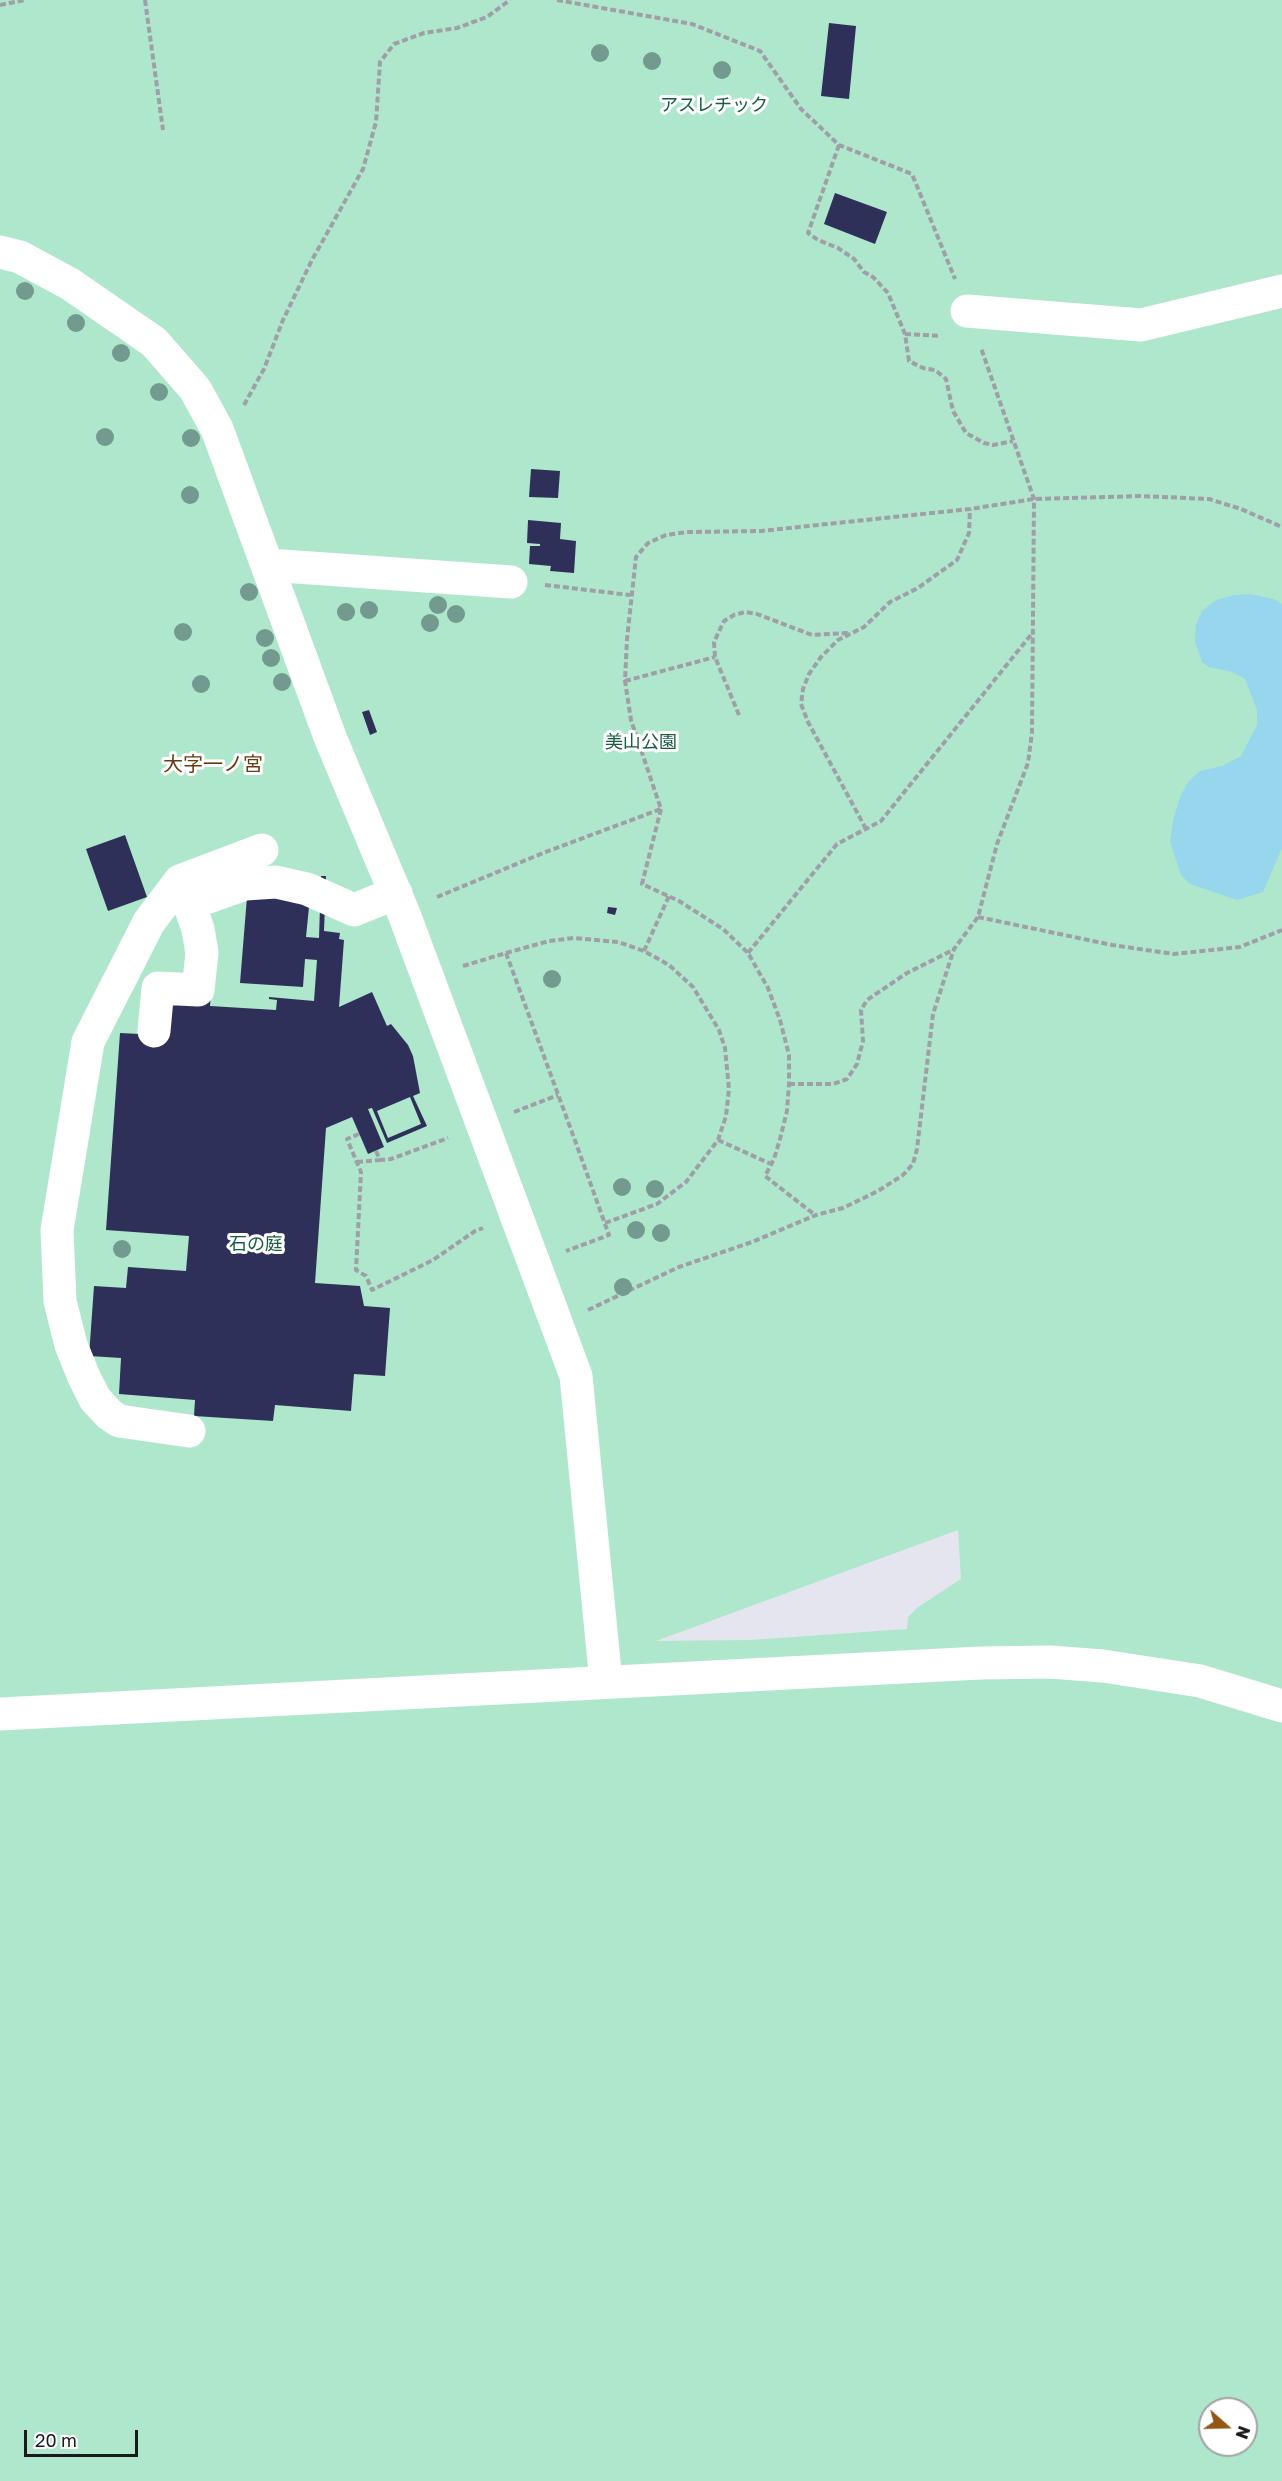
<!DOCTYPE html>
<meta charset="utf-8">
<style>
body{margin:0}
#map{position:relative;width:1282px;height:2481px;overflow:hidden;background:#e4e5ef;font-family:"Golos Text",sans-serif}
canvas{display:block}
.north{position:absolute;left:1198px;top:2397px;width:60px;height:60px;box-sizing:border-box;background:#fff;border:2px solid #a3a3a5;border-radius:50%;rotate:110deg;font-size:16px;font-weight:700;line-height:24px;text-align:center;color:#1a1a1e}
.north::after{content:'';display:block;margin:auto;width:21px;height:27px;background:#915713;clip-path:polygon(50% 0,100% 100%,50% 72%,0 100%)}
.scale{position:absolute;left:24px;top:2430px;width:114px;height:27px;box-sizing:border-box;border:3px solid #1a1a1e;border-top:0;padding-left:8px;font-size:18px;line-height:21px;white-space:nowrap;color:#1a1a1e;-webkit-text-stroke:4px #fff;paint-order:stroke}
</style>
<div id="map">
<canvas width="1282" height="2481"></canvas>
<div class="north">N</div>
<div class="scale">20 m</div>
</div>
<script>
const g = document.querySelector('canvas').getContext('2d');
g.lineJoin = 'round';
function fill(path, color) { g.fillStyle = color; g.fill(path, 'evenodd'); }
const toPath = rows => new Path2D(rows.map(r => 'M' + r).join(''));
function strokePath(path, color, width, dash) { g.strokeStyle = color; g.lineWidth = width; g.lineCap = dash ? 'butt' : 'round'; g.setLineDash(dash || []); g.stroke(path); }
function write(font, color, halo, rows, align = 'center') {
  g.font = font + ' "Golos Text","Noto Sans JP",sans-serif'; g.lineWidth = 6; g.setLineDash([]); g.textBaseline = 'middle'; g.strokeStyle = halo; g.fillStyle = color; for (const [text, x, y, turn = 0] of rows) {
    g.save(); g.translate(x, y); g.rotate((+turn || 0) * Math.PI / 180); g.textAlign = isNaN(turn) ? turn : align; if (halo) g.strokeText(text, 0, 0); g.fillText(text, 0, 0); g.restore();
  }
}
fill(toPath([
 [0,0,1282,0,1282,2481,0,2481],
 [958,1530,961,1579,918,1607,908,1617,907,1629,750,1640,656,1641],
 [1210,2409,1246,2409,1246,2445,1210,2445]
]), '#afe7cc');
fill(toPath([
 [1250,594,1274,599,1282,604,1282,848,1263,892,1237,900,1190,884,1181,875,1170,842,1173,821,1180,797,1188,782,1200,771,1222,766,1241,756,1257,725,1257,710,1245,679,1232,672,1209,667,1202,662,1195,642,1196,625,1202,611,1216,600,1234,595]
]), '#98d6ed');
fill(toPath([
 [829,23,856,26,849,99,821,96],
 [835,193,887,212,875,244,824,224],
 [531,469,560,471,558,498,529,497],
 [528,520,561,523,560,539,576,541,574,573,550,571,551,566,529,564,530,546,540,546,540,544,527,543],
 [369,710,377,732,370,735,362,712],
 [125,835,147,897,108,911,86,849],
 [321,876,326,876,324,931,340,933,339,939,344,940,339,1007,372,992,387,1026,391,1024,408,1045,413,1056,420,1093,413,1096,427,1126,387,1143,372,1108,368,1109,384,1147,368,1154,352,1117,326,1128,315,1283,360,1286,364,1306,390,1308,385,1376,354,1374,351,1411,275,1405,273,1421,194,1416,195,1400,119,1394,121,1358,89,1356,94,1286,126,1288,128,1267,186,1271,189,1236,106,1230,120,1033,158,1035,161,991,211,995,210,1006,276,1010,277,1000,269,999,269,997,314,1001,317,960,305,959,303,987,240,983,247,897,285,898,309,907,306,937,319,938],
 [410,1097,421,1124,388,1138,377,1111],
 [608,907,617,908,615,915,607,913]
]), '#2f3059');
strokePath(toPath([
 [145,0,163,130],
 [557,0,692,24,760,51,801,109,839,145,912,174,955,279],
 [0,5,25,0],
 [839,145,808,233,818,240,838,248,854,259,864,272,873,277,888,293,905,334,909,361,923,368,935,370,946,379,953,411,966,433,984,443,993,445,1013,441],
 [905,334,941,336],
 [244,405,264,369,283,320,312,260,363,169,376,122,380,62,394,44,424,33,457,28,487,17,510,0],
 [545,585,630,595],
 [625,681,715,657],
 [739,715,715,657,714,642,724,621,734,615,745,612,757,614,812,635,848,633],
 [661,809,642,884,679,901,723,929,748,953,768,988,780,1020,789,1055,789,1084,787,1111,780,1139,774,1159,765,1176,815,1215],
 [866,829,808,722,801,704,803,689,809,674,821,657,838,640,864,627,890,602,918,588,957,560,969,533,970,509],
 [437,897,543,853,661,809,631,720,625,681,627,639,636,557,648,543,666,535,687,532,761,531,970,509,1034,499,1140,496,1209,499,1241,509,1282,527],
 [978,917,1112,945,1174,954,1240,947,1282,930],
 [644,951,669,896],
 [506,953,549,941,574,938,618,942,644,951,669,965,693,987,719,1030,725,1048,729,1089,726,1116,718,1140,686,1182,657,1204,605,1223],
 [748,953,837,844,881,821,1034,631],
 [463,966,506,953,577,1146,609,1235,566,1251],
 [789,1084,833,1084,847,1079,857,1064,863,1041,861,1010,867,1000,907,973,953,950],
 [514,1112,558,1095],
 [359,1134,347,1139,361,1172,356,1270,366,1276,372,1290,433,1260,475,1231,483,1228],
 [718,1140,771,1164],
 [376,1151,380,1160,391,1159,448,1138],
 [357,1162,380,1160],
 [588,1310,679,1267,752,1242,816,1215,843,1208,878,1191,903,1175,913,1164,917,1149,933,1014,954,949,978,917,997,844,1028,763,1032,732,1034,499,981,348]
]), '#9e9fa7', 4, [6, 3]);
strokePath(toPath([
 [0,252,20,257,70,284,154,342,195,389,217,429,330,737,404,914,576,1376,606,1682],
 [967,311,1141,325,1282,291],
 [268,565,511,582],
 [154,1031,158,988,198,990,202,953,198,929,189,904,245,884,276,882,307,889,354,910,396,893],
 [189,1431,119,1421,109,1414,95,1399,84,1377,71,1345,60,1301,57,1230,88,1042,149,922,180,881,262,850],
 [0,1714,980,1663,1050,1662,1103,1666,1200,1681,1282,1706]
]), '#fff', 33);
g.fillStyle = '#739a8f';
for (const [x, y] of [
 [600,53],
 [652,61],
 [722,70],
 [25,291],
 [76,323],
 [121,353],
 [159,392],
 [105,437],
 [191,438],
 [190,495],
 [249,592],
 [438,605],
 [369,610],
 [346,612],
 [456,614],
 [430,623],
 [183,632],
 [265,638],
 [271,658],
 [282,682],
 [201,684],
 [552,979],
 [622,1187],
 [655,1189],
 [636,1230],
 [661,1233],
 [122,1249],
 [623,1287]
]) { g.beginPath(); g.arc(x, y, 9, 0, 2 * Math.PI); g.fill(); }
write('18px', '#175c41', '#fff', [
 ["アスレチック",714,105],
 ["美山公園",641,742],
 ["石の庭",256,1244]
]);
write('20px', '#653d10', '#fff', [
 ["大字一ノ宮",213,765]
]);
</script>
